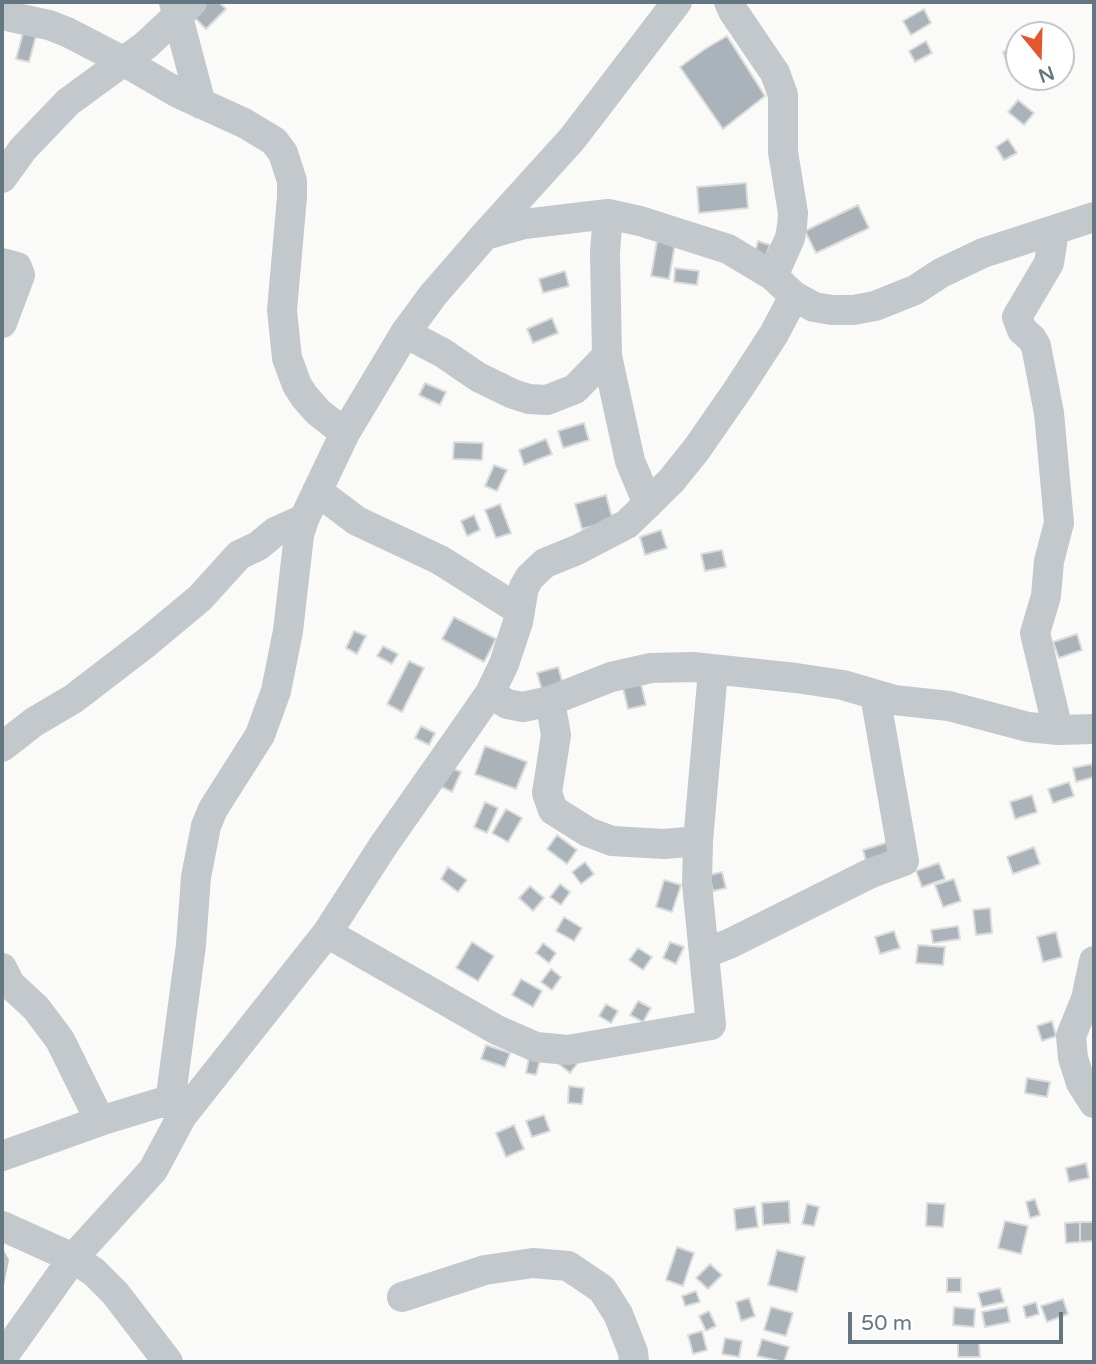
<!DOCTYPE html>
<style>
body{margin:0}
#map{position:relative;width:1096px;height:1364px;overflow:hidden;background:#fafaf8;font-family:"Varela Round",sans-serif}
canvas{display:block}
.frame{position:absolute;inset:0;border:4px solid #657683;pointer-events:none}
.north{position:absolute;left:1005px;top:21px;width:70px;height:70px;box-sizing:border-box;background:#fff;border:2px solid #c1c8cd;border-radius:50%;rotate:161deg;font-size:19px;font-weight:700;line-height:28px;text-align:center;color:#657683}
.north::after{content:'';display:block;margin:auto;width:24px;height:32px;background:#e4572e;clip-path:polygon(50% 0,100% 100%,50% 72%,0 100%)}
.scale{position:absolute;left:848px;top:1312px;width:215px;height:32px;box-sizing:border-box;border:4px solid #657683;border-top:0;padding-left:9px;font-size:21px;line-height:24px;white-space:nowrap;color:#657683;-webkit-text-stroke:5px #fff;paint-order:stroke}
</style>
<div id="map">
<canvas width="1096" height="1364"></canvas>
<div class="frame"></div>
<div class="north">N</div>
<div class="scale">50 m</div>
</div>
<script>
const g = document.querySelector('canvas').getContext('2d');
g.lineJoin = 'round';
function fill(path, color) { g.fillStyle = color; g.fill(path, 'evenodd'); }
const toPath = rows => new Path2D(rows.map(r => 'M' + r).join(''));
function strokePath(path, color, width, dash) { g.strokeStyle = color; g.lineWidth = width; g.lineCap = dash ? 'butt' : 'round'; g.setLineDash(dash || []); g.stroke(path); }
fill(toPath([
 [2,1247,9,1260,2,1295]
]), '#bbc7cb');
const building = toPath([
 [204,2,219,2,226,9,206,29,191,14,204,2],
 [924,9,931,23,911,35,903,21,924,9],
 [23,33,36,36,29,62,16,59,23,33],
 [727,36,765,96,723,129,680,67,705,49,727,36],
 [926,41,932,53,915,62,909,51,926,41],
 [1019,46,1019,66,1010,70,1003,52,1019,46],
 [1018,100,1034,113,1024,125,1008,112,1018,100],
 [1008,139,1017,153,1004,160,996,147,1008,139],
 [746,183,748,208,699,213,697,187,746,183],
 [858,205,869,228,816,253,805,231,858,205],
 [657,241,675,244,669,279,651,276,657,241],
 [758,241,770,245,765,259,754,256,758,241],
 [675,268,699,271,697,285,674,282,675,268],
 [565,271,569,286,543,293,539,279,565,271],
 [552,318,558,333,533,343,527,329,552,318],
 [425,383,446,392,440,405,419,395,425,383],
 [584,423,589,440,563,448,558,431,584,423],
 [546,439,552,454,524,465,519,450,546,439],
 [454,442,483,443,482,460,453,459,454,442],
 [494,465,507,470,497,491,485,486,494,465],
 [606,495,613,521,582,529,575,504,606,495],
 [500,504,511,533,496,538,485,510,500,504],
 [474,515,480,530,467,536,461,521,474,515],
 [661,530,667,548,645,555,640,537,661,530],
 [722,550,726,567,705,571,701,554,722,550],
 [454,617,496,639,484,662,442,639,454,617],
 [354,631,366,636,357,654,346,648,354,631],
 [1077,634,1082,650,1059,658,1053,642,1077,634],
 [383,646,398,654,392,664,377,656,383,646],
 [409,661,424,668,402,712,387,704,409,661],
 [558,667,563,684,542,690,537,673,558,667],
 [640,680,646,705,628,709,622,684,640,680],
 [421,726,435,733,429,745,415,738,421,726],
 [485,746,527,762,516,789,475,774,485,746],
 [1092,764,1094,777,1076,782,1073,768,1092,764],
 [449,767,461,772,452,792,440,786,449,767],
 [1069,782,1074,796,1053,803,1048,789,1069,782],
 [1032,795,1037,812,1015,819,1010,802,1032,795],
 [485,802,498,808,487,833,474,827,485,802],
 [506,809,522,818,508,842,492,833,506,809],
 [557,835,577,850,567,864,547,849,557,835],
 [892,841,897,855,867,865,863,850,892,841],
 [1034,847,1040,864,1013,874,1007,857,1034,847],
 [585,862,594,874,581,884,572,872,585,862],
 [939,863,945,879,922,887,916,871,939,863],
 [448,867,467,880,458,892,441,879,448,867],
 [722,872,726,888,713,891,709,875,722,872],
 [954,879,961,901,943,907,935,885,954,879],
 [664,880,681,885,672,912,656,907,664,880],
 [560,884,570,892,561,905,550,897,560,884],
 [530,886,544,898,533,911,519,898,530,886],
 [990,908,992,933,976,935,973,910,990,908],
 [564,917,582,928,574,941,556,931,564,917],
 [958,926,960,939,933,943,931,930,958,926],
 [894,931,900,948,880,954,875,937,894,931],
 [1056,932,1062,957,1043,962,1037,937,1056,932],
 [472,942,494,956,478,981,456,968,472,942],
 [670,942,684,947,676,964,663,958,670,942],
 [543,943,556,953,549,963,536,953,543,943],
 [918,945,945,947,943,965,916,963,918,945],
 [638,948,652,957,643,970,629,960,638,948],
 [551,969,561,977,552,990,541,982,551,969],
 [521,979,542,991,533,1007,512,995,521,979],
 [638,1001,651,1008,643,1022,630,1015,638,1001],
 [606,1004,618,1011,611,1023,599,1016,606,1004],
 [1052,1021,1056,1036,1042,1041,1037,1026,1052,1021],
 [486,1045,510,1053,505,1067,481,1059,486,1045],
 [566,1055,577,1064,570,1073,559,1064,566,1055],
 [529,1058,540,1060,536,1075,526,1073,529,1058],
 [1027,1078,1050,1082,1047,1097,1025,1093,1027,1078],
 [569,1086,584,1088,582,1104,568,1103,569,1086],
 [544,1115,550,1131,532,1137,526,1121,544,1115],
 [514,1125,524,1149,506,1157,496,1133,514,1125],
 [1086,1163,1089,1178,1069,1182,1066,1168,1086,1163],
 [1035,1199,1040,1215,1030,1218,1026,1202,1035,1199],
 [789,1201,790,1223,763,1225,762,1203,789,1201],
 [927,1203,945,1204,943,1227,926,1226,927,1203],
 [807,1204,819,1207,814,1226,802,1224,807,1204],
 [755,1206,758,1227,736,1230,734,1209,755,1206],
 [1005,1221,1028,1226,1021,1254,998,1248,1005,1221],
 [1080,1222,1080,1242,1066,1243,1065,1223,1080,1222],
 [1080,1222,1094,1222,1094,1241,1080,1242,1080,1222],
 [677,1247,694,1253,683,1286,666,1280,677,1247],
 [777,1250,805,1257,797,1292,768,1285,777,1250],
 [710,1264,722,1275,708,1289,696,1278,710,1264],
 [947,1278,961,1278,961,1292,947,1292,947,1278],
 [1000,1288,1004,1302,982,1307,978,1293,1000,1288],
 [696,1291,700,1302,685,1306,682,1296,696,1291],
 [749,1298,755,1316,741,1321,736,1302,749,1298],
 [1063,1299,1068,1314,1047,1322,1041,1306,1063,1299],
 [1036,1302,1039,1314,1026,1318,1023,1306,1036,1302],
 [771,1307,793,1313,786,1336,764,1330,771,1307],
 [954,1307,975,1309,974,1327,953,1325,954,1307],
 [1007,1307,1010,1322,985,1327,982,1312,1007,1307],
 [709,1311,716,1326,706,1331,699,1316,709,1311],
 [702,1331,707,1350,693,1354,688,1335,702,1331],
 [725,1338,742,1341,739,1357,722,1354,725,1338],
 [762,1339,789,1347,784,1362,757,1356,762,1339],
 [979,1341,980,1357,958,1357,958,1342,979,1341]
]);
fill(building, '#aab3b9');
strokePath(building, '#dcdcda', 2);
strokePath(toPath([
 [174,2,201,104],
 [729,2,733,11,775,73,783,95,783,152,793,213,792,226,790,238,773,276],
 [2,15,49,25,67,32,125,62,178,93,244,123,274,141,283,153,292,181,292,197,282,310,287,358,297,385,304,396,318,412,345,433],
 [2,178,23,149,68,102,146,45,192,2],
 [1054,231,1049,263,1017,317,1022,330,1032,339,1036,346,1049,413,1059,523,1049,561,1046,596,1035,633,1058,730],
 [485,235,572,139,677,2],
 [2,263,17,267,20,275,2,323],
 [405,333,443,353,478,377,513,394,529,399,547,400,575,389,607,356,630,461,648,504],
 [607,356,605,252,608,214],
 [317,491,357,521,440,560,519,610],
 [490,693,507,704,523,707,550,701,611,677,633,672,651,668,693,667,796,678,843,685,894,700,949,706,1028,727,1058,730,1094,729],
 [550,701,556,735,547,793,553,810,588,832,612,841,664,844,698,841],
 [2,747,34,722,73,699,146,643,200,598,239,555,258,546,275,532,304,519,345,433,405,333,433,295,485,235,524,224,608,214,640,221,728,249,773,276,794,296,814,307,832,310,853,310,875,306,915,290,941,273,983,253,1094,217],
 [327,933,497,1030,536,1047,568,1050,711,1025,697,884,698,841,713,671],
 [704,954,731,943,869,874,904,861,875,695],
 [1094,961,1086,999,1071,1036,1073,1058,1081,1083,1094,1103],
 [2,968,10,984,36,1008,60,1040,100,1121,159,1103,170,1103,182,1116],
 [170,1103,191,945,196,877,206,826,213,809,260,735,276,691,288,631,299,535,304,519],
 [2,1156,100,1121],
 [2,1226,73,1258,94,1272,115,1293,168,1362],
 [402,1297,485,1270,533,1263,568,1266,602,1289,618,1314,633,1352,634,1362],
 [2,1358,73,1258,153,1170,182,1116,327,933,383,846,472,719,490,693,504,664,518,622,524,587,530,577,545,563,577,550,627,524,671,481,696,450,739,388,774,334,794,296]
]), '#c3c8cc', 30);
</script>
